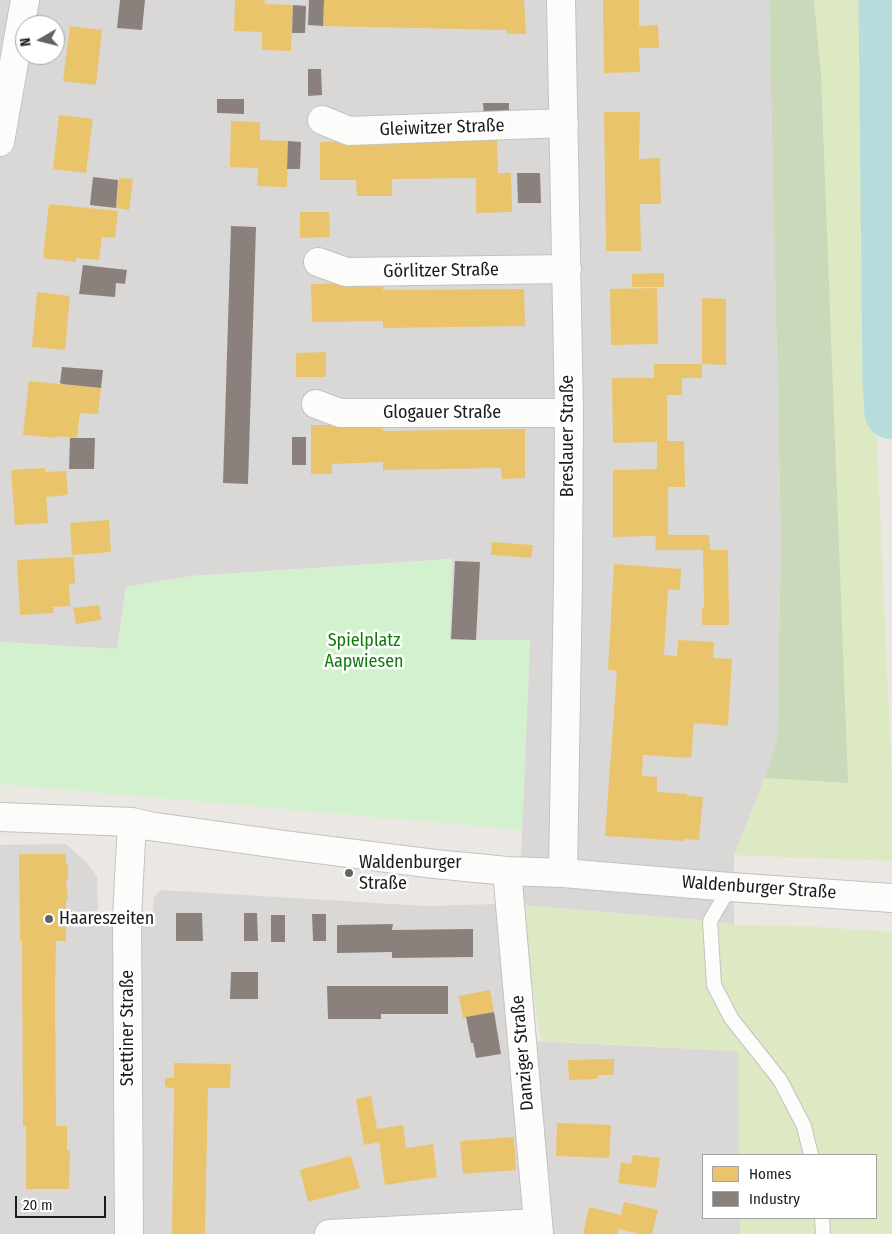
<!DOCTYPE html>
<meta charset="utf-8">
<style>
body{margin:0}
#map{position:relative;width:892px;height:1234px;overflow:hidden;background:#ebe8e4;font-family:"Fira Sans Condensed",sans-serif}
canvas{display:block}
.legend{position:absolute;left:702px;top:1154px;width:175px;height:65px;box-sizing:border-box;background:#fff;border:1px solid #a4a4a4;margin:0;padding:6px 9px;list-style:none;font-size:15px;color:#1c1c1c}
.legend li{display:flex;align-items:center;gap:10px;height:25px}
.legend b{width:25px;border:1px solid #a4a4a4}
.north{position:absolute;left:15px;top:15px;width:50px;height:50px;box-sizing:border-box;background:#fff;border:1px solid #a4a4a4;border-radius:50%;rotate:262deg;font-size:14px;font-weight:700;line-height:20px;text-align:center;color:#1c1c1c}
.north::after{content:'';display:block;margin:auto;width:18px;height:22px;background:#646362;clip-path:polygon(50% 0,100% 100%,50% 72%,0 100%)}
.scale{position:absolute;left:15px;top:1196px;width:91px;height:22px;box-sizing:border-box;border:2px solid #1c1c1c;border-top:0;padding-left:6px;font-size:15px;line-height:18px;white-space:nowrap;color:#1c1c1c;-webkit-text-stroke:4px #fff;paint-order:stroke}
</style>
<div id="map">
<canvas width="892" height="1234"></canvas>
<ul class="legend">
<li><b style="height:14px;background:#e9c46a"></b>Homes</li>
<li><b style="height:14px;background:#8a817c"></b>Industry</li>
</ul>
<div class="north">N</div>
<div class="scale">20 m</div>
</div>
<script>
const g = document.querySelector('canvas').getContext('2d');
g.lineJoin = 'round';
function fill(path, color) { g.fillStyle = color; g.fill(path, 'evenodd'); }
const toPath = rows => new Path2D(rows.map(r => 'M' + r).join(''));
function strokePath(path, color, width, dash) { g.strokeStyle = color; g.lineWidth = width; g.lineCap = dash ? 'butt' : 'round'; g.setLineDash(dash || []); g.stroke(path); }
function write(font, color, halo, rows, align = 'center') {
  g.font = font + ' "Fira Sans Condensed",sans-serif'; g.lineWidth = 5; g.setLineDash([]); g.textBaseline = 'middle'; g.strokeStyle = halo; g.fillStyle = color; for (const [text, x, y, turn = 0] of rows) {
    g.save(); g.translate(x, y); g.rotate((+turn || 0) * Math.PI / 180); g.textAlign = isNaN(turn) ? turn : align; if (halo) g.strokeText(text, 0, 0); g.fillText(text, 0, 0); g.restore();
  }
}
fill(toPath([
 [0,0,769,0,781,543,777,739,765,778,734,855,734,925,710,921,519,905,530,640,450,640,452,559,192,576,126,587,117,649,0,642],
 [25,25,55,25,55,55,25,55],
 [66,844,86,862,97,876,98,916,152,919,154,898,157,893,162,890,426,906,497,904,510,1040,739,1051,739,1155,703,1155,703,1218,740,1218,740,1234,0,1234,0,845]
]), '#dad8d6');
fill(toPath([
 [814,0,860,0,859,41,892,779,892,861,734,855,765,778,847,783,821,74],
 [519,905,710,921,734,925,801,926,892,932,892,1234,740,1234,740,1218,876,1218,876,1155,739,1155,738,1051,541,1041]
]), '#dde9c2');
fill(toPath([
 [769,0,814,0,821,74,848,783,765,778,777,739,781,543]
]), '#c9d9b9');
fill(toPath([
 [452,559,450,640,530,640,522,830,0,784,0,642,117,649,126,587,192,576]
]), '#d4f1cf');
fill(toPath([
 [235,0,265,0,264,4,293,5,291,51,262,50,262,32,234,31],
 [324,0,524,0,526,34,507,34,507,30,323,26],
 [603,0,639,0,639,26,658,25,659,48,639,48,640,72,604,73],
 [70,26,102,30,96,85,63,81],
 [604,112,640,112,639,159,660,158,661,204,640,204,641,251,606,251],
 [59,115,93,119,86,173,53,169],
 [231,121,260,122,260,140,288,141,287,187,257,186,258,168,230,167],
 [497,140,498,173,511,173,512,212,476,213,476,178,392,179,392,196,357,196,356,180,320,180,320,142],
 [119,178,133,179,129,210,116,208],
 [49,204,118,211,115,238,102,237,99,260,76,258,76,262,43,258],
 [300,212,329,212,330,237,300,238],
 [664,273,664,287,632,287,632,274],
 [383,283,383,290,524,289,525,326,383,328,383,321,312,322,311,284],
 [657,288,658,344,611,345,610,289],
 [37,292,70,296,65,350,32,347],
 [702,298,726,299,726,365,702,364,702,378,682,378,682,395,667,395,667,441,684,441,685,487,668,487,668,535,709,535,710,550,728,550,729,625,702,625,702,608,704,608,703,550,655,550,656,536,613,537,613,470,657,469,657,442,613,443,612,378,654,378,654,364,702,364],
 [326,352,326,377,296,377,296,353],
 [29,381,101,388,98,414,80,413,77,438,57,436,56,438,23,435],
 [311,425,382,425,383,431,525,429,525,478,502,479,501,468,383,470,383,462,332,464,332,474,311,474],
 [45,468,45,472,66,471,68,495,46,497,48,523,15,525,11,470],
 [109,520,111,552,72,555,70,523],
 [492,542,533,545,531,558,491,555],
 [74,557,75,583,69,584,70,606,53,607,54,613,20,615,17,560],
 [614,564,681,569,680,590,668,589,664,655,677,656,678,640,714,642,713,658,732,659,728,726,694,723,691,758,643,755,642,776,657,777,657,792,687,794,687,796,703,797,699,840,684,839,684,841,605,836,617,671,608,670],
 [99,605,101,620,76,624,73,608],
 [19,854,66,854,66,864,68,864,68,880,66,880,68,899,66,898,66,908,68,908,68,923,66,923,66,941,56,941,55,988,56,1126,67,1126,67,1150,70,1150,69,1189,26,1189,26,1126,23,1126,22,941,20,941],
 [490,990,494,1012,463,1018,459,996],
 [614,1059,614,1075,598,1075,597,1079,569,1080,568,1060],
 [174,1063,231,1064,230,1088,208,1088,205,1234,172,1234,174,1088,165,1087,165,1078,174,1078],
 [371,1096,377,1129,403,1125,406,1148,433,1144,437,1177,385,1185,379,1142,364,1145,356,1099],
 [557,1123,611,1125,609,1158,556,1156],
 [514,1137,516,1170,463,1174,460,1141],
 [633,1155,660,1158,656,1188,618,1183,621,1162,631,1164],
 [351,1156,360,1188,308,1202,300,1170],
 [624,1202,658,1210,652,1234,639,1234,619,1229,617,1234,583,1234,589,1207,621,1215]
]), '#e9c46a');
fill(toPath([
 [120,0,145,0,142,30,117,28],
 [309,0,324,0,323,26,308,25],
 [293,5,306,6,305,33,292,33],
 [308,69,321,69,322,95,308,96],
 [217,99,244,99,244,114,217,113],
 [483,103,509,103,509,116,484,116],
 [288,141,301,142,300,169,287,169],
 [517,173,540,173,541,203,518,203],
 [93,177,118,180,116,208,90,205],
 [231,226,256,227,248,484,223,483],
 [83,265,127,270,125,284,116,283,115,297,79,294],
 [62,367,103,370,101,388,62,384,60,383],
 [292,437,306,437,306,465,292,465],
 [70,438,95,438,94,469,69,469],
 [455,561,480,562,476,640,451,639],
 [176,913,202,913,203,941,176,941],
 [244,913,257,913,258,941,244,941],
 [312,914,326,914,326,941,313,941],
 [271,915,285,915,285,942,271,942],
 [393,924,392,930,473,929,473,957,392,958,392,952,337,953,337,925],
 [231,972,258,972,258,999,230,999],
 [327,986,448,986,448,1014,381,1014,381,1019,328,1019],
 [494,1012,501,1054,476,1058,473,1043,471,1043,466,1017]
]), '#8a817c');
strokePath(toPath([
 [886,0,890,381,892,412]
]), '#b7dcde', 55);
const lane = toPath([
 [730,887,710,921,714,985,731,1018,780,1080,804,1126,811,1155],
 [822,1218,823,1234]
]);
const street = toPath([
 [561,0,569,413,568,580,563,873],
 [322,120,349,131,564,123],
 [0,142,25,0],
 [318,262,346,272,567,269],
 [316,404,340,413,569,413],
 [0,817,132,822,149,826,285,845,435,864,507,871,563,873,730,887,892,898],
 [507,871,539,1234],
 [129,1234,127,917,132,822],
 [329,1234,538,1223]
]);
strokePath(lane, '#c3c2c0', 16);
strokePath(street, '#c3c2c0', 30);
strokePath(lane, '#fcfcfb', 14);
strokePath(street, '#fcfcfb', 28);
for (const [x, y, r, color] of [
 [349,873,5,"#646362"],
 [49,919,5,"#646362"]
]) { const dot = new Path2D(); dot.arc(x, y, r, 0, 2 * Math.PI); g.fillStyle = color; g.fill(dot); strokePath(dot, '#fff', 2); }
write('18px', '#1c1c1c', '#fff', [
 ["Gleiwitzer Straße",442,128,-2],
 ["Görlitzer Straße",441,271,-1],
 ["Glogauer Straße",442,413],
 ["Breslauer Straße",568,436,-90],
 ["Waldenburger Straße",759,888,4],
 ["Stettiner Straße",128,1028,-90],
 ["Danziger Straße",523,1053,-95]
]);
write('18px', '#12790b', '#fff', [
 ["Spielplatz",364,641],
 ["Aapwiesen",364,662]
]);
write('18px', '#1c1c1c', '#fff', [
 ["Waldenburger",359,863],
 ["Straße",359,884],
 ["Haareszeiten",59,919]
], 'left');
</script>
